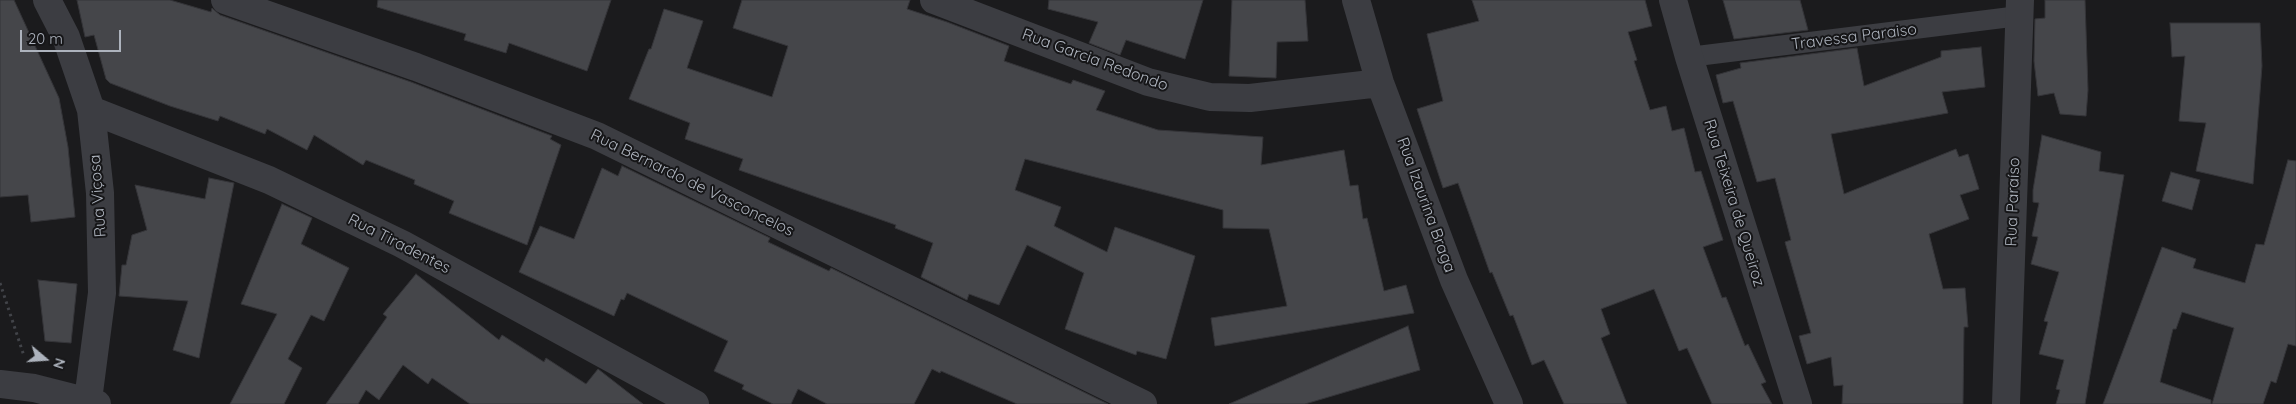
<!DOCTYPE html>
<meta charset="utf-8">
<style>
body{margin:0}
#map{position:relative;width:2296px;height:404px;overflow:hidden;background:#1b1b1d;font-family:Quicksand,sans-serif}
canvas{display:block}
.north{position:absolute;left:20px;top:334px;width:50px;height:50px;-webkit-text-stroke:4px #161618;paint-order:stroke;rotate:108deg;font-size:14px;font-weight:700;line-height:20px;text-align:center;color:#adb3bd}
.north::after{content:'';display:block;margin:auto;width:18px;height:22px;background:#adb3bd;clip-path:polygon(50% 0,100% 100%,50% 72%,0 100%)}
.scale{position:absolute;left:20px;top:30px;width:101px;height:22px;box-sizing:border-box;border:2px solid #adb3bd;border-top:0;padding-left:6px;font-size:15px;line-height:18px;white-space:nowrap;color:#adb3bd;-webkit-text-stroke:4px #161618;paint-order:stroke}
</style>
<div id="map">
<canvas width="2296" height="404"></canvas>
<div class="north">N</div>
<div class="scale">20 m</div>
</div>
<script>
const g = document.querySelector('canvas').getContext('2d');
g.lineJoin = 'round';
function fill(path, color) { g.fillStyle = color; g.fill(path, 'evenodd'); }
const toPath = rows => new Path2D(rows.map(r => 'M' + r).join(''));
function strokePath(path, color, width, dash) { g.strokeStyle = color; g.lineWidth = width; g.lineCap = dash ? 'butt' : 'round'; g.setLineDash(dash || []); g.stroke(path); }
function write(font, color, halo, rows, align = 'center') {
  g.font = font + ' Quicksand,sans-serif'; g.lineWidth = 4; g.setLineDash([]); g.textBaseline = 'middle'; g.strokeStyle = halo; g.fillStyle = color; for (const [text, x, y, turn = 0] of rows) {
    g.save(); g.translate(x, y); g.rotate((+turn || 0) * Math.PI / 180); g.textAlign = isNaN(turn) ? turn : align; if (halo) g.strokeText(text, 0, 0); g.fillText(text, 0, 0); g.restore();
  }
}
const building = toPath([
 [0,0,14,0,59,98,68,147,75,217,31,222,28,195,0,197,0,0],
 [77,0,170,0,211,12,212,8,220,15,411,82,552,136,550,139,561,145,527,245,449,213,454,201,414,184,415,180,366,160,363,165,314,135,307,150,267,129,265,134,220,116,218,121,170,106,110,83,106,79,94,35,85,37,77,0],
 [378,0,611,0,587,71,509,43,506,53,464,40,466,34,377,7,378,0],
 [742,0,910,0,907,9,947,22,1009,46,1004,61,1071,84,1073,80,1105,91,1096,110,1158,130,1263,137,1261,165,1344,150,1350,186,1358,185,1363,219,1367,218,1384,291,1406,285,1414,313,1215,346,1211,318,1287,306,1269,229,1223,228,1223,210,1025,159,1015,190,1061,207,1054,226,1107,252,1115,227,1195,256,1166,359,1137,351,1136,355,1065,329,1084,273,1027,245,999,305,969,294,967,300,921,277,933,243,895,228,896,225,739,170,743,159,685,139,690,123,629,99,649,49,651,49,664,9,703,21,687,68,772,97,788,46,733,28,742,0],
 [1049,0,1203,0,1185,59,1126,40,1120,55,1089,43,1098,22,1048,9,1049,0],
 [1232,0,1305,0,1308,41,1277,42,1276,78,1229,76,1232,0],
 [1472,0,1645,0,1652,26,1628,32,1637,60,1634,61,1650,110,1666,106,1672,131,1684,128,1695,172,1701,171,1723,240,1703,247,1722,298,1726,297,1745,346,1748,344,1766,382,1761,384,1772,404,1712,404,1687,348,1679,351,1654,289,1601,309,1610,334,1601,338,1627,404,1564,404,1544,360,1532,365,1513,315,1510,316,1492,272,1490,273,1458,183,1443,188,1417,109,1443,101,1427,34,1479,21,1472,0],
 [1723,0,1800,0,1808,30,1734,39,1723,0],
 [2045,0,2085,0,2088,90,2086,116,2060,114,2054,93,2038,96,2034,61,2035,19,2045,18,2045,0],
 [2170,23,2260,23,2262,66,2253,184,2196,171,2206,123,2179,121,2185,56,2172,57,2170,23],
 [1981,47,1985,87,1942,92,1948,113,1831,134,1844,194,1956,149,1959,157,1968,154,1979,189,1960,195,1969,219,1929,234,1943,289,1965,288,1968,327,1964,327,1963,404,1842,404,1843,385,1834,386,1831,357,1807,364,1799,336,1811,333,1785,242,1791,240,1775,178,1757,182,1733,101,1723,103,1716,75,1741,68,1740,63,1857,48,1864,86,1941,57,1941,51,1981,47],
 [2042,135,2101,152,2099,171,2124,175,2085,404,2056,404,2060,390,2056,389,2064,360,2039,354,2048,322,2044,321,2059,272,2031,264,2038,237,2032,236,2039,203,2033,202,2033,190,2042,135],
 [2288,160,2296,161,2296,346,2288,344,2276,383,2271,381,2263,404,2212,404,2234,328,2182,312,2176,329,2173,329,2160,382,2211,400,2211,404,2103,404,2162,247,2196,259,2193,268,2245,283,2256,244,2264,245,2288,160],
 [622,166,770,238,768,242,829,271,831,268,1108,404,1017,404,941,371,940,373,932,369,914,404,827,404,798,389,791,404,773,404,742,389,744,385,714,371,728,341,627,293,624,300,621,299,614,316,519,272,540,226,574,239,602,168,618,176,622,166],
 [2171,172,2200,180,2192,210,2162,201,2171,172],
 [209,178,234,183,199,358,173,350,188,301,119,296,122,265,126,265,132,235,147,230,135,185,205,199,209,178],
 [282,204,312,218,301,244,349,268,324,321,311,315,288,359,302,368,284,404,230,404,277,314,241,304,282,204],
 [416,274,499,340,502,335,544,362,546,358,586,384,598,369,643,404,470,404,432,378,428,384,403,365,379,400,366,390,358,404,326,404,387,317,383,314,416,274],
 [38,280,77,284,71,343,45,341,38,280],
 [1408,326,1420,370,1305,404,1229,404,1408,326]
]);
fill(building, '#45464a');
strokePath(building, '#353539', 1);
strokePath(toPath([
 [0,283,24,356]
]), '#424449', 3, [2.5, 4]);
strokePath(toPath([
 [1689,57,2019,16]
]), '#3c3d42', 20);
strokePath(toPath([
 [47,0,66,37,91,110,100,193,102,293,88,400],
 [225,0,416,67,597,136,1143,404],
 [934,0,1148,82,1210,97,1250,98,1380,83],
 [1356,0,1380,83,1454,280,1509,404],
 [1673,0,1689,57,1798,404],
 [91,110,269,180,402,244,695,404],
 [0,384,34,388,97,404],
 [2006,404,2020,0]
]), '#3c3d42', 28);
write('16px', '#adb3bd', '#161618', [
 ["Travessa Paraiso",1854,37,-7],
 ["Rua Garcia Redondo",1095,60,20],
 ["Rua Bernardo de Vasconcelos",692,183,26],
 ["Rua Viçosa",98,196,-94],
 ["Rua Paraíso",2013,202,-88],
 ["Rua Teixeira de Queiroz",1734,203,73],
 ["Rua Izaurina Braga",1426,205,70],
 ["Rua Tiradentes",399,244,27]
]);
</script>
